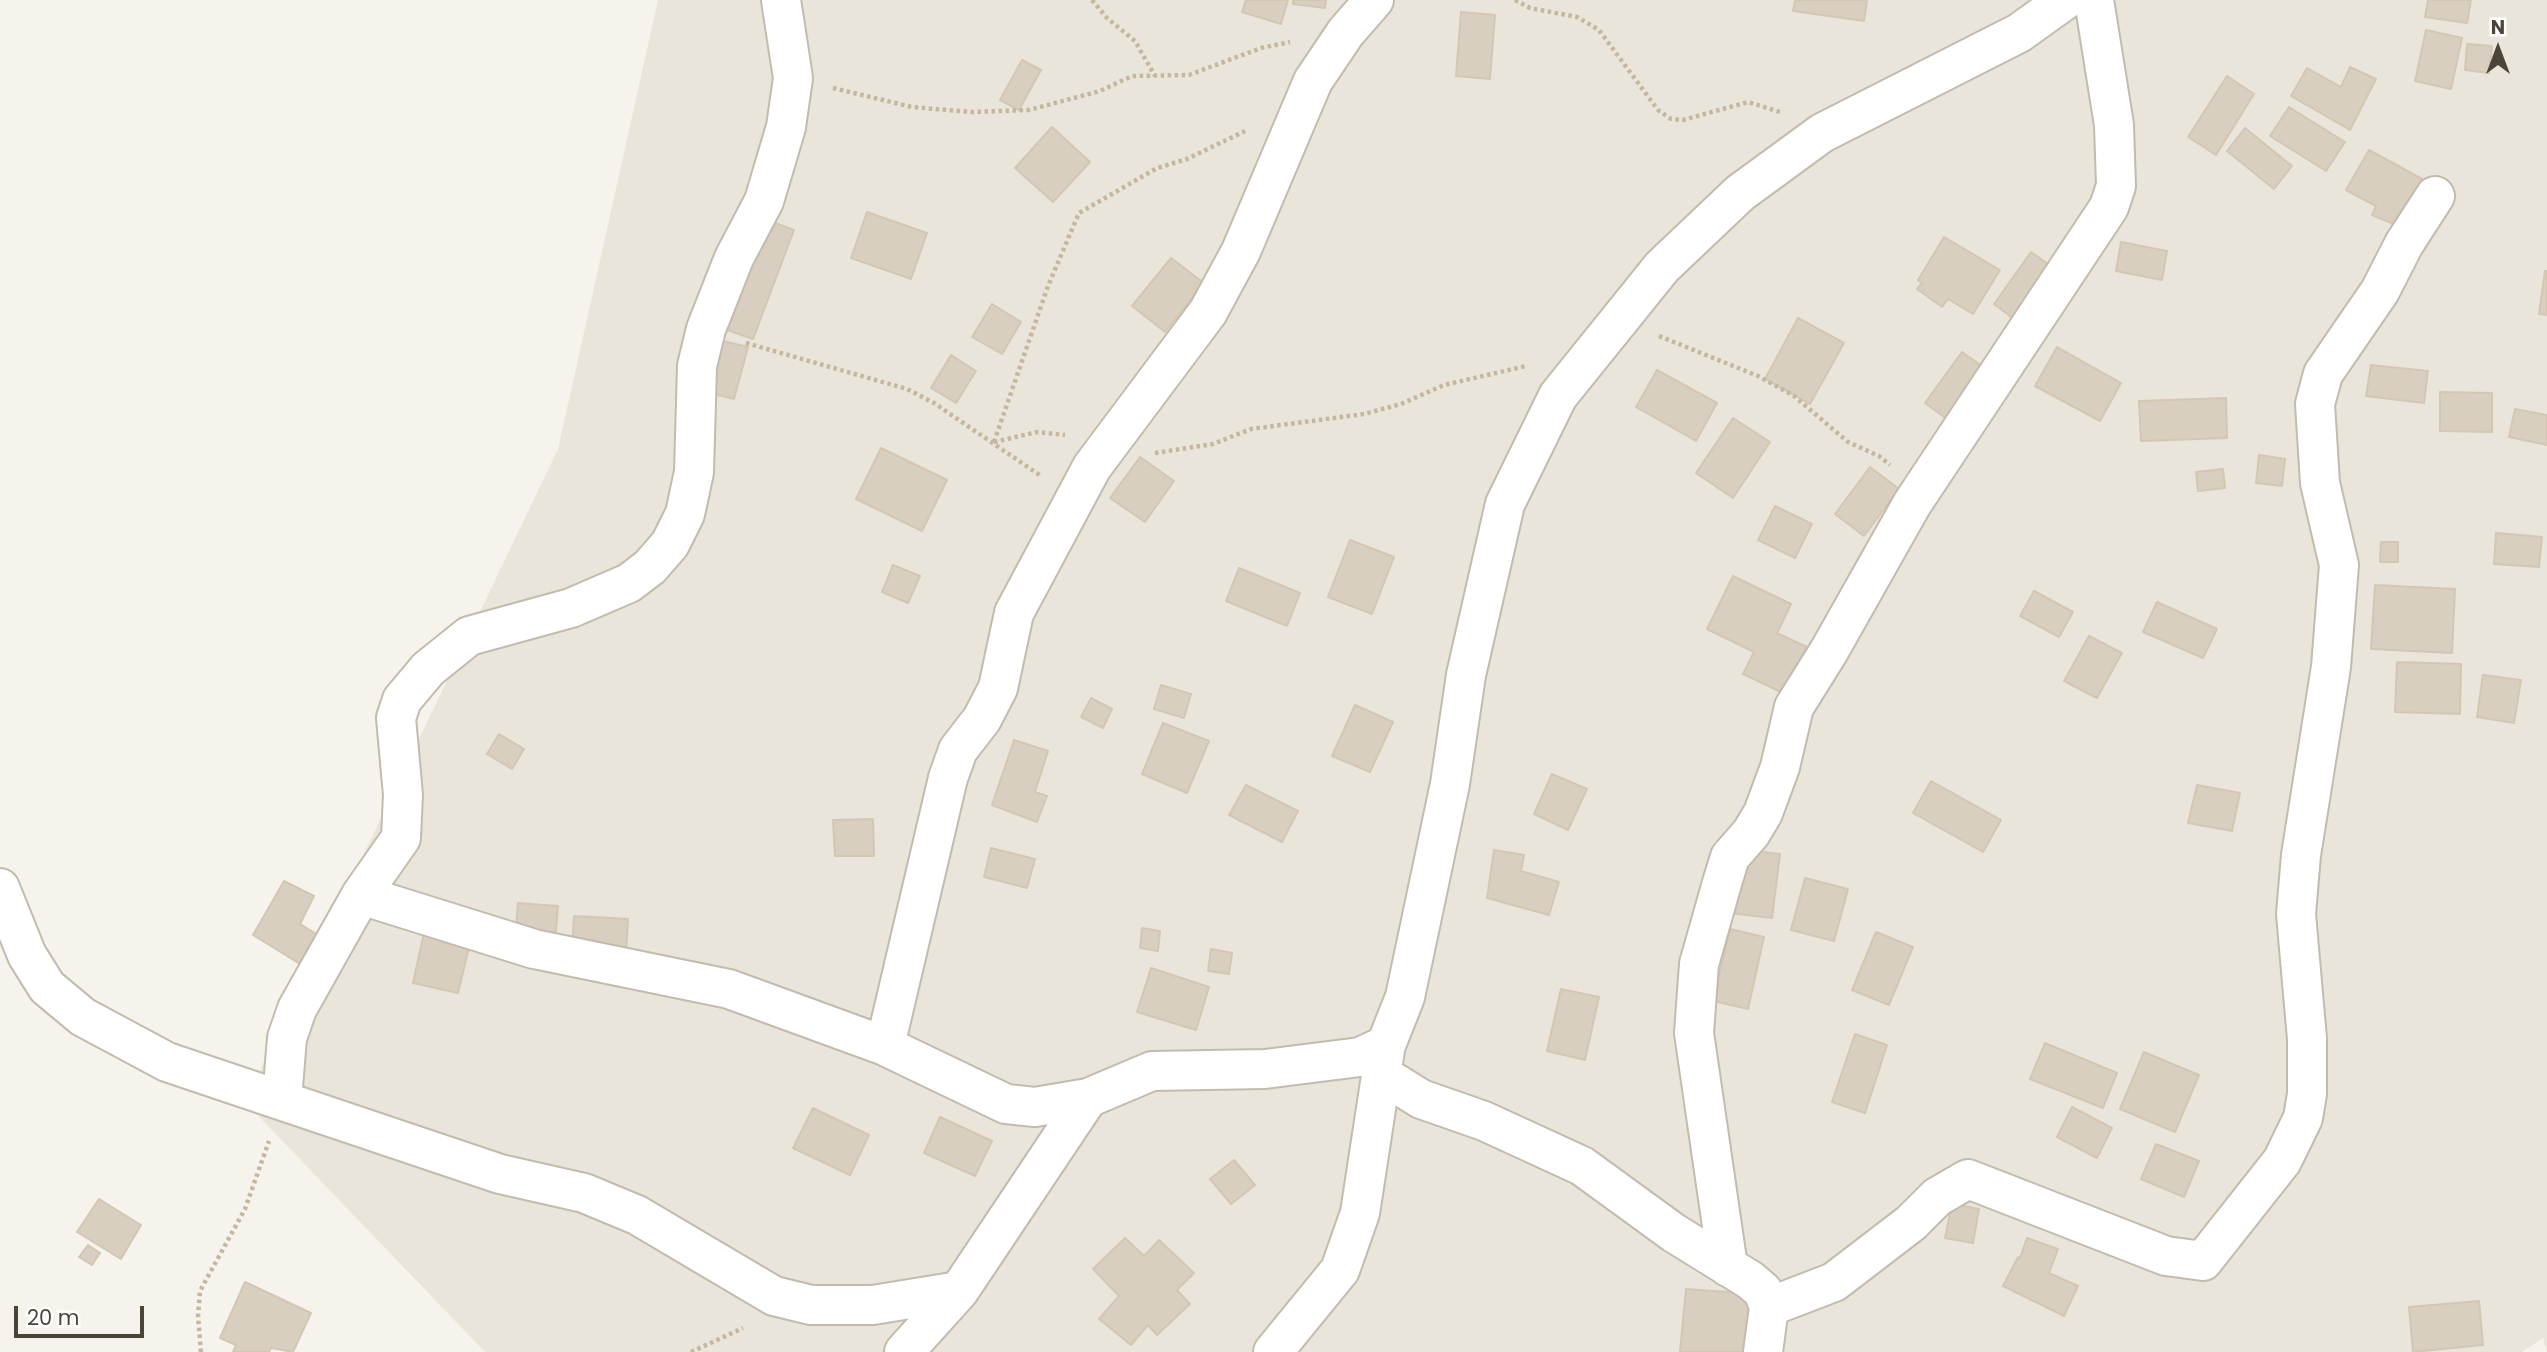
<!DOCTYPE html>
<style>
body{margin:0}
#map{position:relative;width:2547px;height:1352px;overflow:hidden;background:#f6f3ec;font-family:Poppins,sans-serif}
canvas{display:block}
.north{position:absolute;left:2463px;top:14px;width:70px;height:70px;-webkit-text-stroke:5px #fff;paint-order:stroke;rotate:0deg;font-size:19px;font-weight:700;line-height:28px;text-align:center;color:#4b4439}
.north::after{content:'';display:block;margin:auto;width:24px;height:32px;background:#4b4439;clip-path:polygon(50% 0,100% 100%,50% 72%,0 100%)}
.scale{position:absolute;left:14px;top:1306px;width:130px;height:32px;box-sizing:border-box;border:4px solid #4b4439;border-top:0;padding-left:9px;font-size:21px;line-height:24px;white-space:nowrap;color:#4b4439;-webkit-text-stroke:5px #fff;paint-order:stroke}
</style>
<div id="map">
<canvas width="2547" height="1352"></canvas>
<div class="north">N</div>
<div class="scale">20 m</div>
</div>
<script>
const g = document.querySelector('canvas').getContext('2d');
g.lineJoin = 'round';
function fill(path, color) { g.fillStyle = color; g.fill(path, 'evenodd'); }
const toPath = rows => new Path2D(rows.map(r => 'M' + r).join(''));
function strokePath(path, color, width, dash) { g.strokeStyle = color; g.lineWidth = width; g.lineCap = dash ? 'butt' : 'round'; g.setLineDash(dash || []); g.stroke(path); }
fill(toPath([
 [658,0,2547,0,2547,1352,2543,1338,2522,1352,485,1352,245,1102,558,449]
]), '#eae5da');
const building = toPath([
 [1246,0,1288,0,1281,24,1242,12,1246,0],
 [1293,0,1326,0,1325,8,1293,4,1293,0],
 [1795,0,1867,0,1864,21,1793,11,1795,0],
 [2428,0,2471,0,2467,23,2425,17,2428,0],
 [1461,12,1495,15,1490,79,1456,76,1461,12],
 [2426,30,2462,38,2451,89,2415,81,2426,30],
 [2467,44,2492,46,2489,73,2465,70,2467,44],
 [1022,60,1041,70,1019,110,1000,100,1022,60],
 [2350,67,2376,79,2350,130,2291,96,2307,68,2341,87,2350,67],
 [2227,76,2254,94,2216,155,2188,137,2227,76],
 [2289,107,2345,142,2326,171,2270,136,2289,107],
 [1052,127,1090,162,1053,202,1015,168,1052,127],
 [2245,128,2292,166,2274,189,2227,151,2245,128],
 [2369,150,2422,179,2396,225,2372,215,2376,206,2346,190,2369,150],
 [867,212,927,233,911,279,851,258,867,212],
 [759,217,794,230,753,339,719,327,759,217],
 [1944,237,2000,270,1973,314,1948,299,1942,307,1917,289,1922,283,1918,280,1944,237],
 [2121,242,2167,251,2162,280,2116,271,2121,242],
 [2031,252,2065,276,2027,329,1994,304,2031,252],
 [1171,258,1204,283,1165,332,1132,306,1171,258],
 [2545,271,2547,271,2547,315,2539,314,2545,271],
 [992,304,1021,322,1002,354,972,337,992,304],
 [1798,318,1844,343,1810,404,1765,379,1798,318],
 [719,340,748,347,734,399,706,392,719,340],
 [2057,347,2121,383,2100,421,2035,386,2057,347],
 [1962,352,1992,373,1955,425,1925,403,1962,352],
 [951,355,976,371,956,403,931,388,951,355],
 [2371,365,2428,371,2424,403,2366,396,2371,365],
 [1657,370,1717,403,1696,441,1636,407,1657,370],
 [2440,392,2492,393,2492,432,2440,431,2440,392],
 [2226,398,2227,438,2141,441,2139,401,2226,398],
 [2515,409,2547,415,2547,445,2509,437,2515,409],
 [1733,418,1770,442,1733,498,1696,473,1733,418],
 [881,448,947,480,922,531,856,499,881,448],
 [2259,455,2285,459,2282,486,2256,483,2259,455],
 [1140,457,1174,481,1145,522,1110,498,1140,457],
 [1870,467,1899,489,1864,536,1835,514,1870,467],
 [2223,469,2225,488,2198,491,2196,472,2223,469],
 [1775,506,1812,524,1795,558,1758,540,1775,506],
 [2496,533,2542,537,2539,567,2494,564,2496,533],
 [1350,540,1394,557,1372,614,1328,597,1350,540],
 [2381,542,2398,542,2398,562,2380,562,2381,542],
 [893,565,920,576,908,603,882,592,893,565],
 [1239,568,1300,593,1287,626,1226,601,1239,568],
 [1733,576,1791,604,1777,633,1807,647,1783,693,1743,674,1754,652,1707,629,1733,576],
 [2375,585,2455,589,2452,653,2371,649,2375,585],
 [2034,591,2073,612,2059,637,2020,616,2034,591],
 [2157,602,2217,629,2203,658,2143,632,2157,602],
 [2089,636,2122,653,2097,698,2064,681,2089,636],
 [2397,662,2461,664,2460,714,2395,712,2397,662],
 [2483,675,2521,680,2514,723,2477,717,2483,675],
 [1161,685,1191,694,1184,718,1154,709,1161,685],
 [1091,698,1112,709,1103,728,1081,717,1091,698],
 [1355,705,1393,722,1370,772,1332,756,1355,705],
 [1163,723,1209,741,1187,793,1142,774,1163,723],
 [499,734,524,749,512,769,487,754,499,734],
 [1014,740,1048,751,1035,792,1047,796,1037,822,992,805,1014,740],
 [1552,774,1587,789,1568,830,1534,814,1552,774],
 [1931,781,2001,820,1983,852,1913,813,1931,781],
 [1246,785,1298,811,1282,842,1229,815,1246,785],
 [2197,785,2240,793,2232,831,2188,823,2197,785],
 [873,819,874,856,835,856,833,820,873,819],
 [991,848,1035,859,1027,888,984,877,991,848],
 [1738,849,1780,854,1772,918,1729,913,1738,849],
 [1494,850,1524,855,1521,871,1559,882,1549,915,1487,898,1494,850],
 [1805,878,1848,889,1834,941,1791,930,1805,878],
 [284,881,314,896,300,924,318,935,300,964,253,935,284,881],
 [518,903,558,906,555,941,515,938,518,903],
 [574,916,628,919,626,953,572,950,574,916],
 [1142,928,1160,931,1158,951,1140,948,1142,928],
 [1730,929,1764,937,1748,1009,1713,1001,1730,929],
 [1876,932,1913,947,1889,1005,1852,990,1876,932],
 [424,933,470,943,458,993,413,983,424,933],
 [1211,949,1232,953,1229,974,1208,971,1211,949],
 [1151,968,1209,987,1196,1030,1137,1012,1151,968],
 [1561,989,1599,997,1585,1060,1547,1051,1561,989],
 [1855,1034,1887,1045,1865,1113,1832,1102,1855,1034],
 [2045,1043,2117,1073,2103,1108,2030,1079,2045,1043],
 [2144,1052,2199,1075,2175,1132,2120,1109,2144,1052],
 [2072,1107,2112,1128,2097,1158,2057,1137,2072,1107],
 [813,1108,869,1135,850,1175,793,1148,813,1108],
 [940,1117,992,1141,975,1176,924,1153,940,1117],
 [2156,1144,2199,1161,2184,1197,2141,1179,2156,1144],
 [1234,1160,1255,1185,1231,1204,1210,1179,1234,1160],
 [99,1199,141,1225,121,1259,77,1232,99,1199],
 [1952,1204,1979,1209,1973,1243,1945,1238,1952,1204],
 [1125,1238,1144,1256,1159,1240,1194,1273,1177,1290,1190,1304,1157,1335,1148,1325,1131,1345,1099,1319,1119,1296,1093,1269,1125,1238],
 [2027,1238,2058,1249,2049,1273,2078,1286,2064,1316,2003,1286,2018,1257,2020,1258,2027,1238],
 [88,1245,100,1253,92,1265,79,1257,88,1245],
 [245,1282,311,1313,293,1352,271,1348,269,1352,233,1352,236,1345,220,1338,245,1282],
 [1686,1289,1755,1294,1749,1352,1680,1352,1686,1289],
 [2479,1301,2483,1345,2413,1352,2409,1307,2479,1301]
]);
fill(building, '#d8cfc1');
strokePath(building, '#d3c7b4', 2);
const minor = toPath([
 [0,888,27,955,47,987,83,1017,167,1062,500,1174,584,1193,637,1215,774,1296,811,1305,873,1305,959,1291,1088,1098,1152,1071,1265,1069,1360,1057,1386,1045,1405,997,1450,784,1466,675,1505,504,1558,396,1662,267,1740,193,1822,133,2019,33,2065,0],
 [361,895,534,949,729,989,885,1046,1006,1104,1035,1107,1088,1098],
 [885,1046,948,778,958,750,982,719,998,688,1014,613,1092,467,1208,312,1241,251,1313,81,1346,32,1374,0],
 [1381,1074,1421,1099,1484,1121,1582,1166,1674,1233,1750,1280,1763,1291,1769,1307,1763,1352],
 [282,1099,287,1038,297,1009,361,895,401,838,403,795,396,718,402,700,428,669,469,636,571,608,629,583,650,567,670,544,685,514,694,472,697,366,706,329,734,258,764,201,786,127,793,78,781,0],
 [1728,1267,1694,1033,1699,964,1722,883,1730,857,1751,833,1763,813,1780,767,1794,707,1829,651,1912,504,2109,207,2116,186,2114,125,2094,0],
 [1769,1307,1834,1282,1911,1223,1937,1197,1968,1179,2166,1256,2203,1261,2282,1161,2303,1118,2307,1094,2307,1039,2296,914,2301,855,2331,667,2339,565,2320,483,2315,404,2323,374,2380,291,2404,244,2435,196],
 [904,1352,959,1291],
 [1273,1352,1340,1270,1360,1213,1385,1050]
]);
strokePath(minor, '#c2bbae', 42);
strokePath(toPath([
 [1092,0,1107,18,1135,41,1155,76],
 [1515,0,1530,8,1577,17,1599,30,1658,110,1671,119,1683,120,1748,102,1780,112],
 [833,88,912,107,972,112,1029,110,1100,91,1132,76,1189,75,1261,48,1290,42],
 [1659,336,1758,376,1794,396,1848,442,1879,456,1890,465],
 [746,343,907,389,934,403,1041,476],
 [994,442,1037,432,1065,435],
 [994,442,1048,286,1079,213,1157,168,1187,159,1245,131],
 [1155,453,1213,444,1251,429,1364,414,1401,404,1444,385,1526,366],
 [201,1352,198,1316,200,1291,245,1209,269,1141],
 [691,1352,743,1328]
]), '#c4b79f', 4.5, [3.5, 3.5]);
strokePath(minor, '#fff', 38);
</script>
